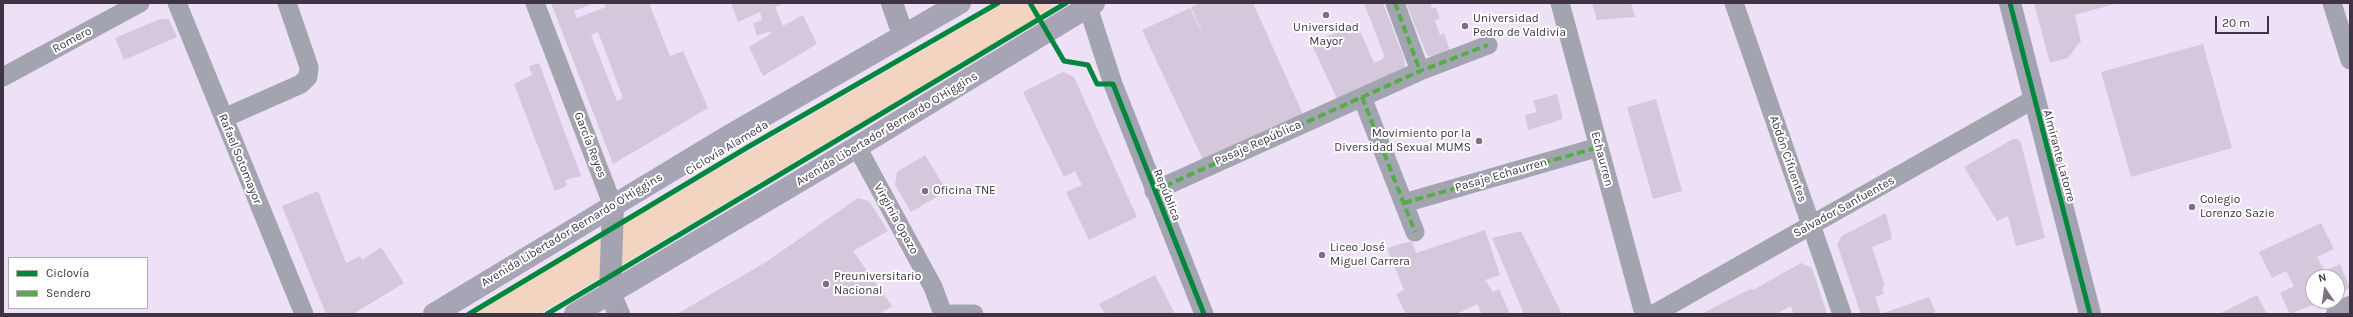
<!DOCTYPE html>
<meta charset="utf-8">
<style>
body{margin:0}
#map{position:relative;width:2353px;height:317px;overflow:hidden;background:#eee0f6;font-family:Karla,sans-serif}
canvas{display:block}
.frame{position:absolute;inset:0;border:4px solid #3f3443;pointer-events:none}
.legend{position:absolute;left:8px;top:257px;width:140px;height:52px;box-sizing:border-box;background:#fff;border:1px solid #b2aeb4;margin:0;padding:5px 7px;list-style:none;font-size:12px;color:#3f3443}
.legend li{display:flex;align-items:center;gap:8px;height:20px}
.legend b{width:20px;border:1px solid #b2aeb4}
.north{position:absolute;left:2305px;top:269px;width:40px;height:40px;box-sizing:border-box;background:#fff;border:1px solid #b2aeb4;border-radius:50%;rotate:347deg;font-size:11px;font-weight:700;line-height:16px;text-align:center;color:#3f3443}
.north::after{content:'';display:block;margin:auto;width:14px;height:18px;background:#7c7082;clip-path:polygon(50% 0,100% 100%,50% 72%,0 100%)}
.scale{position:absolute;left:2215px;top:16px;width:54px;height:18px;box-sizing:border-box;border:2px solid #3f3443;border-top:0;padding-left:5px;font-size:12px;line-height:14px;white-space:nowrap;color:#3f3443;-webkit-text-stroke:3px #fff;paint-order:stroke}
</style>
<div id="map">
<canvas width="2353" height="317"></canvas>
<div class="frame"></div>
<ul class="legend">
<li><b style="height:5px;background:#00873e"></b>Ciclovía</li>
<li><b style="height:5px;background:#56ac47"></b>Sendero</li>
</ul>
<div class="north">N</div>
<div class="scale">20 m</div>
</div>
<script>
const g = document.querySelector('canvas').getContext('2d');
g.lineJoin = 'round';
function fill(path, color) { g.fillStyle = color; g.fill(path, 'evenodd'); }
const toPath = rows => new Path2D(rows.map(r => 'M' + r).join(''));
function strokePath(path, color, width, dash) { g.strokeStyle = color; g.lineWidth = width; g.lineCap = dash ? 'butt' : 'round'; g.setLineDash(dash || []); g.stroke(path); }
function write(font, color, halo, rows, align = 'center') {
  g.font = font + ' Karla,sans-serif'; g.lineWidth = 4; g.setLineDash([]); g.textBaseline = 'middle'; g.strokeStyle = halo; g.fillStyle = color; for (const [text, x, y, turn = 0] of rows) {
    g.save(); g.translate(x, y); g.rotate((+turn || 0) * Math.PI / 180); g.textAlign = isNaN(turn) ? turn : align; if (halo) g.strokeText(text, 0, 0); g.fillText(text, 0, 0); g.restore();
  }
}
fill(toPath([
 [1004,3,1051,3,1053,8,539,314,473,314,591,243]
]), '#f2d4c0');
fill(toPath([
 [551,3,594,3,574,11,577,18,606,7,604,3,649,3,670,56,683,51,708,108,613,164],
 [598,32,623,98,617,101,591,35],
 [731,3,785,3,775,7,783,26,803,15,817,44,763,76,749,47,771,34,770,31,757,36,753,23,762,20,760,12,738,22],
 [1200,3,1253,3,1305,119,1205,164,1142,30,1190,8,1207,43,1191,7],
 [1364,3,1383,3,1404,58,1405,67,1404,70,1339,103,1311,43,1357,24,1374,63,1383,59,1384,55],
 [1406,3,1430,3,1432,8,1436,7,1440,19,1435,20,1440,35,1444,33,1450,51,1433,58,1427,55],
 [1592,3,1631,3,1635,17,1597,20],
 [2034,3,2118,3,2075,15,2081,41,2068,58,2050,63],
 [160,19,169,19,177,37,124,60,115,38],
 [2203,44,2232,148,2131,177,2101,72],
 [539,63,581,176,565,180,567,186,555,191,514,84,532,75,529,66],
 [1063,72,1074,77,1137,217,1089,240,1066,192,1082,185,1075,171,1064,177,1023,92],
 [1557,94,1563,119,1528,130,1525,115,1537,112,1533,101],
 [1656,99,1682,191,1653,199,1627,107],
 [2013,139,2018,139,2021,143,2045,238,2016,246,2008,216,1997,221,1964,167],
 [925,155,947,191,911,212,895,185,897,172],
 [318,191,346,263,360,256,362,260,381,247,404,283,353,314,326,314,282,206],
 [858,198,869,201,888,231,853,251,892,306,879,314,677,314,766,262],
 [1886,213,1892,239,1872,247,1885,286,1882,287,1884,294,1875,297,1881,314,1929,297,1936,312,1928,314,1861,314,1837,244,1842,236],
 [2321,223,2334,249,2317,257,2325,271,2340,264,2350,288,2337,294,2337,277,2313,277,2313,301,2322,301,2290,314,2280,293,2294,286,2286,271,2272,278,2259,252],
 [1485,230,1500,275,1485,280,1493,292,1499,289,1510,314,1481,314,1478,304,1456,314,1406,314,1396,294,1404,290,1387,248,1412,241,1416,253],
 [1521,231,1562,314,1524,314,1492,238],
 [1801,263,1812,268,1827,314,1793,314,1791,306,1776,314,1701,314,1750,289,1753,290],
 [1155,275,1175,314,1105,314,1099,304],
 [2257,295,2267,314,2219,314]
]), '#d5c7dc');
strokePath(toPath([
 [177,3,304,314],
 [535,3,613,206],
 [1395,3,1420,71],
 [1560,3,1644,314],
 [1734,3,1842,314],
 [2332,3,2350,60],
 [1088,7,1113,84,1204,314],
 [3,77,140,3],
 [1362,97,1415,232],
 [224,118,301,84,308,77,309,67,287,3],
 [857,147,933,287,943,314],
 [1154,191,1420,71,1488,45],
 [1404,203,1599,147],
 [952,314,974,314],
 [1654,314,2034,99]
]), '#a2a4b0', 19);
strokePath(toPath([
 [892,3,903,35],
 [2010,3,2090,314],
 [613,206,610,293,619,314],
 [2337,314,2350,307]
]), '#a3a3b2', 22);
strokePath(toPath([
 [434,314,727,137,960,3],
 [575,314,857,147,1094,3]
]), '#a7a5b5', 22);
strokePath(toPath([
 [1395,3,1420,71],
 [1362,97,1415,232],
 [1154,191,1420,71,1488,45],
 [1404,203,1599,147]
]), '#56ac47', 4, [8, 4]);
strokePath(toPath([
 [1030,3,1064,61,1088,65,1097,84,1113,84,1204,314],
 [2010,3,2090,314],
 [469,314,748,147,998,3],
 [547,314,1066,3]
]), '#00873e', 5);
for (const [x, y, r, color] of [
 [1326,15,4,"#7c7082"],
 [1465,26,4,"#7c7082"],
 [1479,141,4,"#7c7082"],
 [925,191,4,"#7c7082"],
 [2192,207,4,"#7c7082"],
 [1322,255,4,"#7c7082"],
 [826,284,4,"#7c7082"]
]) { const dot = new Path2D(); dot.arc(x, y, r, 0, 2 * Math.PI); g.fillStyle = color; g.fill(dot); strokePath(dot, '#fff', 1.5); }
write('12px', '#3f3443', '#fff', [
 ["Universidad",1473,19],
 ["Pedro de Valdivia",1473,33],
 ["Universidad",1326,28,"center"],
 ["Mayor",1326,42,"center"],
 ["Movimiento por la",1471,134,"right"],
 ["Diversidad Sexual MUMS",1471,148,"right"],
 ["Oficina TNE",933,191],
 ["Colegio",2200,200],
 ["Lorenzo Sazie",2200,214],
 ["Liceo José",1330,248],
 ["Miguel Carrera",1330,262],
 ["Preuniversitario",834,277],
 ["Nacional",834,291]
], 'left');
write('12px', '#3f3443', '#fff', [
 ["Romero",72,40,-28],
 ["Avenida Libertador Bernardo O'Higgins",887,129,-31],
 ["Pasaje República",1258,143,-24],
 ["García Reyes",590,145,69],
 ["Ciclovía Alameda",727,148,-31],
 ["Almirante Latorre",2059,156,75],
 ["Rafael Sotomayor",240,159,68],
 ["Echaurren",1602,159,75],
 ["Abdón Cifuentes",1788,159,71],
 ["Pasaje Echaurren",1501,175,-16],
 ["República",1167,195,68],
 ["Salvador Sanfuentes",1844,207,-29],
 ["Virginia Opazo",896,219,61],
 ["Avenida Libertador Bernardo O'Higgins",572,230,-31]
]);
</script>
